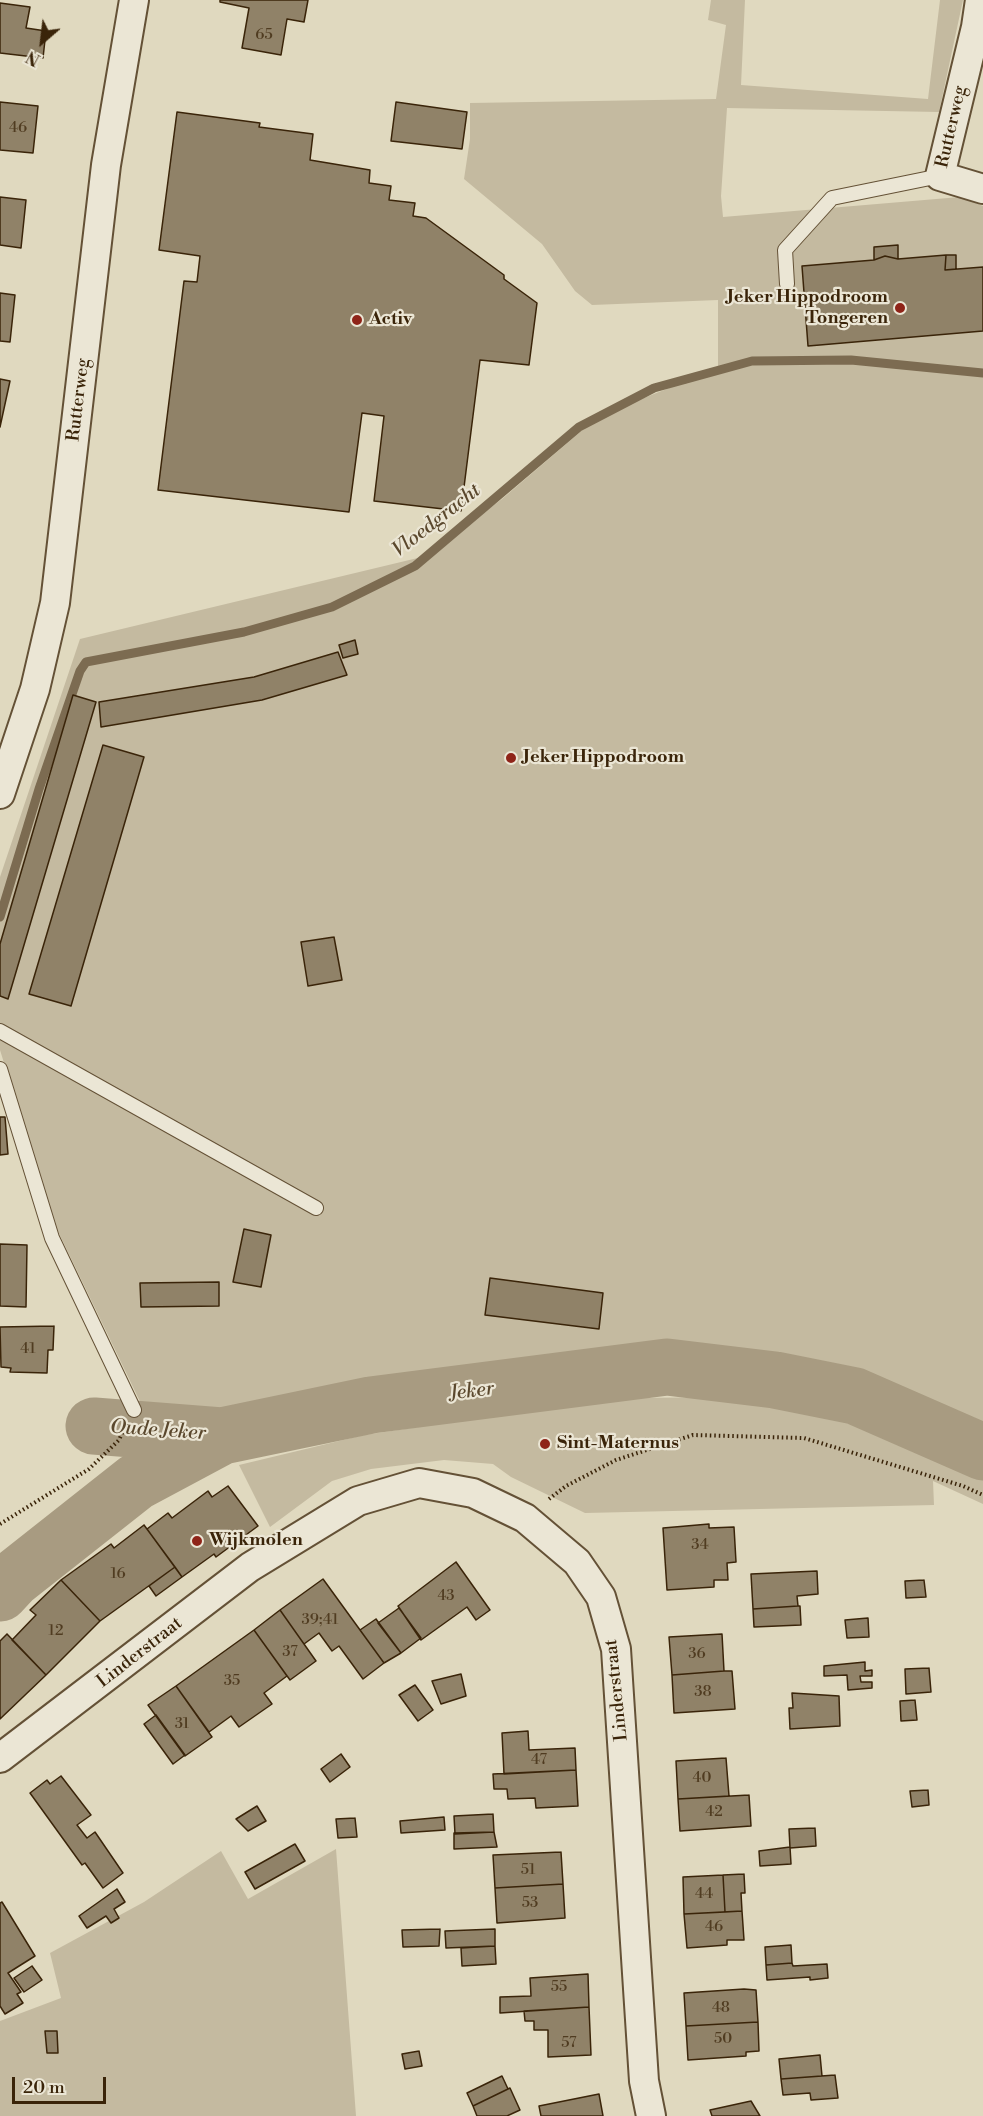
<!DOCTYPE html>
<style>
body{margin:0}
#map{position:relative;width:983px;height:2116px;overflow:hidden;background:#e0d9bf;font-family:"Libre Bodoni",serif}
canvas{display:block}
.north{position:absolute;left:12px;top:12px;width:60px;height:60px;-webkit-text-stroke:4px #ebe6d5;paint-order:stroke;rotate:208deg;font-size:16px;font-weight:700;line-height:24px;text-align:center;color:#3a2409}
.north::after{content:'';display:block;margin:auto;width:21px;height:27px;background:#3a2409;clip-path:polygon(50% 0,100% 100%,50% 72%,0 100%)}
.scale{position:absolute;left:12px;top:2077px;width:94px;height:27px;box-sizing:border-box;border:3px solid #3a2409;border-top:0;padding-left:8px;font-size:18px;line-height:21px;white-space:nowrap;color:#3a2409;-webkit-text-stroke:4px #ebe6d5;paint-order:stroke}
</style>
<div id="map">
<canvas width="983" height="2116"></canvas>
<div class="north">N</div>
<div class="scale">20 m</div>
</div>
<script>
const g = document.querySelector('canvas').getContext('2d');
g.lineJoin = 'round';
function fill(path, color) { g.fillStyle = color; g.fill(path, 'evenodd'); }
const toPath = rows => new Path2D(rows.map(r => 'M' + r).join(''));
function strokePath(path, color, width, dash) { g.strokeStyle = color; g.lineWidth = width; g.lineCap = dash ? 'butt' : 'round'; g.setLineDash(dash || []); g.stroke(path); }
function write(font, color, halo, rows, align = 'center') {
  g.font = font + ' "Libre Bodoni",serif'; g.lineWidth = 4.5; g.setLineDash([]); g.textBaseline = 'middle'; g.strokeStyle = halo; g.fillStyle = color; for (const [text, x, y, turn = 0] of rows) {
    g.save(); g.translate(x, y); g.rotate((+turn || 0) * Math.PI / 180); g.textAlign = isNaN(turn) ? turn : align; if (halo) g.strokeText(text, 0, 0); g.fillText(text, 0, 0); g.restore();
  }
}
fill(toPath([
 [711,0,745,0,741,85,928,99,940,0,963,0,939,112,727,108,721,196,723,217,960,197,983,206,983,1429,863,1378,719,1347,642,1352,406,1383,228,1411,146,1414,53,1221,0,1050,0,877,80,639,426,556,502,499,600,415,718,369,718,300,592,305,575,291,542,244,464,179,470,139,470,103,716,99,726,25,708,20],
 [741,1397,848,1420,940,1454,983,1475,983,1504,933,1481,934,1505,585,1513,511,1477,493,1464,444,1460,371,1469,332,1481,270,1527,239,1465,364,1435,507,1414,625,1398],
 [336,1849,356,2116,0,2116,0,2021,61,1998,50,1953,144,1902,221,1851,248,1899]
]), '#c4baa0');
strokePath(toPath([
 [0,917,39,789,80,671,86,662,244,632,332,607,415,566,579,427,654,388,752,361,851,360,983,373]
]), '#7c6b51', 9);
strokePath(toPath([
 [94,1426,222,1436],
 [0,1593,13,1579,136,1482,222,1436,371,1405,667,1367,775,1380,855,1396,983,1452]
]), '#a89b81', 57);
const building = toPath([
 [220,0,308,0,304,22,287,19,281,55,242,48,249,8,220,2,220,0],
 [0,3,30,7,26,28,46,31,43,58,0,53,0,3],
 [0,102,38,106,33,153,0,150,0,102],
 [396,102,467,112,462,149,391,141,396,102],
 [177,112,260,123,259,127,313,134,310,160,370,170,369,183,391,186,389,200,415,203,413,216,426,218,504,275,504,279,537,303,529,365,480,360,461,511,374,501,384,416,362,413,349,512,158,490,184,281,197,282,200,256,159,250,177,112],
 [0,197,26,200,21,248,0,245,0,197],
 [898,245,898,259,885,256,874,260,874,247,898,245],
 [946,255,945,270,983,267,983,331,808,346,802,266,874,260,885,256,898,259,946,255],
 [946,255,956,255,956,269,945,270,946,255],
 [0,293,15,295,10,342,0,341,0,293],
 [0,379,10,381,0,427,0,379],
 [355,640,358,654,343,658,339,645,355,640],
 [338,652,347,675,262,700,101,727,99,702,254,677,338,652],
 [73,695,96,702,8,999,0,996,0,944,73,695],
 [103,745,144,757,71,1006,29,994,103,745],
 [334,937,342,980,308,986,301,942,334,937],
 [0,1117,5,1117,8,1154,0,1155,0,1117],
 [244,1229,271,1235,261,1287,233,1282,244,1229],
 [0,1244,27,1245,26,1307,0,1306,0,1244],
 [490,1278,603,1293,599,1329,485,1315,490,1278],
 [219,1282,219,1306,141,1307,140,1283,219,1282],
 [54,1326,53,1350,48,1350,47,1373,10,1372,11,1368,1,1367,0,1327,54,1326],
 [228,1486,258,1526,216,1557,214,1554,182,1577,147,1529,168,1513,172,1518,208,1491,212,1497,228,1486],
 [709,1524,709,1528,734,1527,736,1562,727,1563,728,1580,714,1580,714,1587,667,1590,663,1528,709,1524],
 [144,1525,175,1567,100,1621,61,1580,111,1544,114,1548,144,1525],
 [456,1562,490,1610,476,1620,467,1607,421,1640,398,1606,456,1562],
 [175,1567,182,1577,156,1596,149,1586,175,1567],
 [817,1571,818,1594,797,1596,798,1606,753,1609,751,1574,817,1571],
 [323,1579,384,1663,363,1679,339,1646,332,1651,319,1633,304,1644,280,1610,323,1579],
 [61,1580,100,1621,46,1675,12,1640,36,1615,30,1610,61,1580],
 [924,1580,926,1597,906,1598,905,1581,924,1580],
 [798,1606,800,1606,801,1625,754,1627,753,1609,798,1606],
 [399,1608,421,1638,401,1653,378,1623,399,1608],
 [280,1610,316,1661,290,1680,254,1630,280,1610],
 [868,1618,869,1637,847,1638,845,1620,868,1618],
 [376,1619,401,1653,384,1663,360,1630,376,1619],
 [254,1630,287,1676,264,1693,272,1704,239,1727,231,1716,209,1732,176,1686,254,1630],
 [7,1634,46,1675,0,1719,0,1641,7,1634],
 [722,1634,724,1671,672,1675,669,1637,722,1634],
 [865,1662,865,1671,872,1670,872,1676,860,1676,861,1682,872,1682,872,1688,848,1690,847,1675,824,1676,824,1666,865,1662],
 [929,1668,931,1692,906,1694,905,1669,929,1668],
 [724,1671,732,1671,735,1709,674,1713,672,1675,724,1671],
 [461,1674,466,1696,441,1704,432,1681,461,1674],
 [415,1685,433,1710,418,1721,399,1695,415,1685],
 [176,1686,212,1737,185,1756,148,1705,176,1686],
 [792,1693,839,1696,840,1726,790,1729,789,1708,793,1708,792,1693],
 [915,1700,917,1720,901,1721,900,1701,915,1700],
 [156,1715,185,1755,173,1764,144,1724,156,1715],
 [528,1731,529,1750,575,1748,576,1770,504,1774,502,1733,528,1731],
 [341,1754,350,1767,330,1782,321,1769,341,1754],
 [726,1758,729,1796,678,1799,676,1761,726,1758],
 [576,1770,578,1806,536,1808,535,1798,508,1799,507,1789,494,1789,493,1774,576,1770],
 [61,1776,91,1815,77,1825,87,1838,95,1832,123,1873,103,1888,85,1863,82,1865,30,1793,47,1780,50,1784,61,1776],
 [928,1790,929,1805,912,1807,910,1791,928,1790],
 [749,1795,751,1826,680,1831,678,1799,749,1795],
 [257,1806,266,1821,248,1831,236,1819,257,1806],
 [493,1814,494,1832,455,1834,454,1816,493,1814],
 [444,1817,445,1830,401,1833,400,1821,444,1817],
 [355,1818,357,1837,338,1838,336,1819,355,1818],
 [815,1828,816,1846,790,1848,789,1829,815,1828],
 [494,1832,497,1847,454,1849,454,1833,494,1832],
 [295,1844,305,1861,255,1889,245,1872,295,1844],
 [790,1847,791,1864,760,1866,759,1851,790,1847],
 [561,1852,563,1884,495,1888,493,1855,561,1852],
 [744,1874,745,1893,741,1893,742,1911,725,1912,723,1875,744,1874],
 [723,1875,725,1912,684,1914,683,1877,723,1875],
 [563,1884,565,1918,497,1923,495,1888,563,1884],
 [117,1889,125,1902,114,1909,119,1918,111,1923,106,1916,87,1928,79,1916,117,1889],
 [2,1902,35,1956,8,1973,21,1992,17,1994,23,2003,5,2014,0,2006,0,1903,2,1902],
 [742,1911,744,1940,727,1940,727,1945,687,1948,684,1914,742,1911],
 [440,1929,439,1946,403,1947,402,1930,440,1929],
 [495,1929,495,1946,446,1948,445,1931,495,1929],
 [791,1945,792,1963,766,1965,765,1947,791,1945],
 [495,1946,496,1964,462,1966,461,1948,495,1946],
 [792,1963,793,1966,827,1964,828,1978,810,1980,810,1977,767,1980,766,1965,792,1963],
 [32,1966,42,1980,24,1992,14,1978,32,1966],
 [588,1974,589,2007,500,2013,500,1997,531,1996,530,1978,588,1974],
 [744,1989,756,1990,758,2022,686,2026,684,1993,744,1989],
 [589,2007,591,2055,548,2057,548,2030,534,2030,534,2021,525,2021,524,2011,589,2007],
 [758,2022,759,2051,746,2052,746,2056,688,2060,686,2026,758,2022],
 [45,2031,57,2031,58,2053,47,2053,45,2031],
 [419,2051,422,2066,405,2069,402,2054,419,2051],
 [820,2055,822,2076,781,2079,779,2059,820,2055],
 [835,2075,838,2098,811,2100,810,2093,783,2095,781,2079,835,2075],
 [502,2076,508,2089,473,2106,467,2093,502,2076],
 [510,2088,520,2110,507,2116,477,2116,473,2106,510,2088],
 [599,2094,603,2116,541,2116,539,2106,599,2094],
 [751,2101,760,2116,712,2116,710,2110,751,2101]
]);
fill(building, '#908268');
strokePath(building, '#3a2409', 1.5);
const lane = toPath([
 [787,284,785,250,832,198,940,176],
 [0,1031,316,1208],
 [0,1069,52,1238,134,1410]
]);
const street = toPath([
 [980,0,976,27,940,176,983,189],
 [0,794,35,689,55,603,106,165,134,0],
 [0,1758,250,1567,358,1501,419,1483,473,1493,525,1518,577,1562,601,1597,616,1649,644,2081,651,2116]
]);
strokePath(lane, '#645136', 16);
strokePath(street, '#645136', 32);
strokePath(toPath([
 [549,1499,566,1486,616,1460,693,1435,804,1438,963,1486,983,1495],
 [0,1524,89,1469,119,1440,124,1429]
]), '#3a2409', 4, [1.5, 3]);
strokePath(lane, '#ebe6d5', 14);
strokePath(street, '#ebe6d5', 28);
for (const [x, y, r, color] of [
 [900,308,6,"#8f2418"],
 [357,320,6,"#8f2418"],
 [511,758,6,"#8f2418"],
 [545,1444,6,"#8f2418"],
 [197,1541,6,"#8f2418"]
]) { const dot = new Path2D(); dot.arc(x, y, r, 0, 2 * Math.PI); g.fillStyle = color; g.fill(dot); strokePath(dot, '#ebe6d5', 2); }
write('15px', '#503c21', null, [
 ["65",264,35],
 ["46",18,128],
 ["41",28,1349],
 ["34",700,1545],
 ["16",118,1574],
 ["43",446,1596],
 ["39;41",320,1620],
 ["12",56,1631],
 ["37",290,1652],
 ["36",697,1654],
 ["35",232,1681],
 ["38",703,1692],
 ["31",182,1724],
 ["47",539,1760],
 ["40",702,1778],
 ["42",714,1812],
 ["51",528,1870],
 ["44",704,1894],
 ["53",530,1903],
 ["46",714,1927],
 ["55",559,1987],
 ["48",721,2008],
 ["50",723,2039],
 ["57",569,2043]
]);
write('18px', '#3a2409', '#ebe6d5', [
 ["Rutterweg",952,127,-77],
 ["Rutterweg",79,400,-83],
 ["Linderstraat",140,1653,-38],
 ["Linderstraat",617,1690,-96]
]);
write('bold 18px', '#3a2409', '#ebe6d5', [
 ["Jeker Hippodroom",888,298,"right"],
 ["Tongeren",888,319,"right"],
 ["Activ",369,320],
 ["Jeker Hippodroom",523,758],
 ["Sint-Maternus",557,1444],
 ["Wijkmolen",209,1541]
], 'left');
write('italic 20px', '#5b482d', '#ebe6d5', [
 ["Vloedgracht",437,521,-38],
 ["Jeker",472,1392,-7],
 ["Oude Jeker",158,1431,4]
]);
</script>
